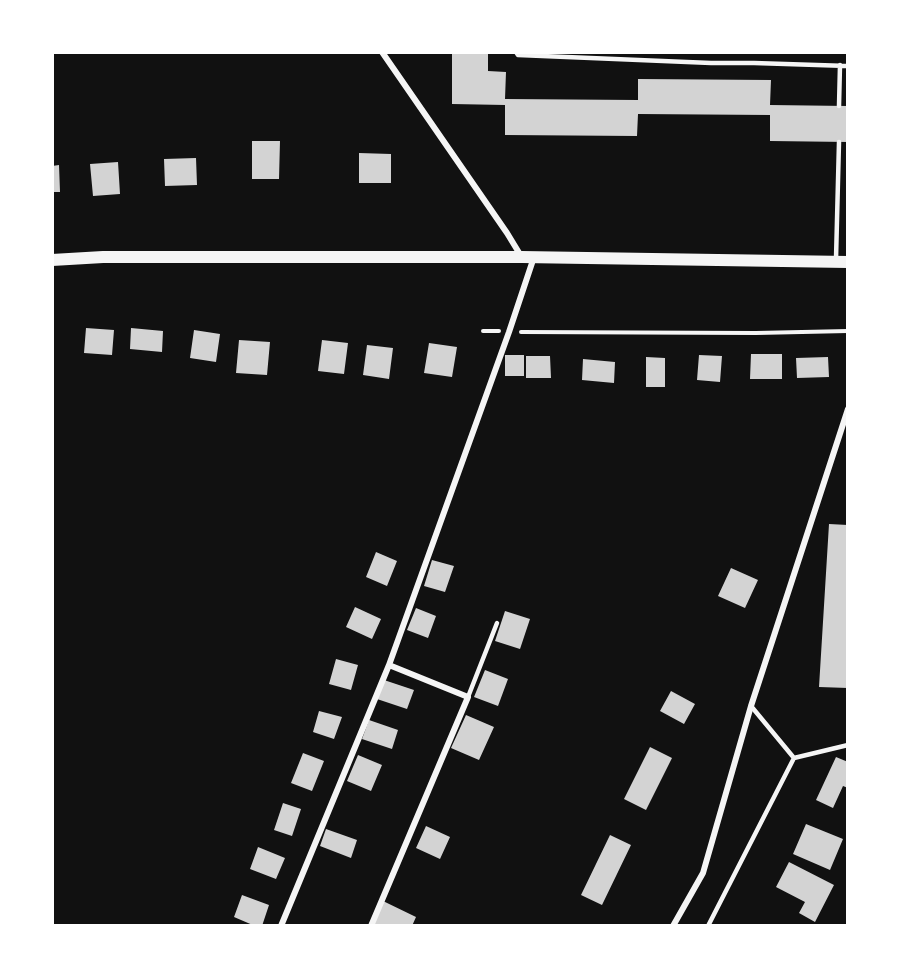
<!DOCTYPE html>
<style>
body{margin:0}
#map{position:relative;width:900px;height:978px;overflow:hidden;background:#111;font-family:"Noto Sans",sans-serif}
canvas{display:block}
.frame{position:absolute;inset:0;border:54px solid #fff;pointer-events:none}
</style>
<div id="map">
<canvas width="900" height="978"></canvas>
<div class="frame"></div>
</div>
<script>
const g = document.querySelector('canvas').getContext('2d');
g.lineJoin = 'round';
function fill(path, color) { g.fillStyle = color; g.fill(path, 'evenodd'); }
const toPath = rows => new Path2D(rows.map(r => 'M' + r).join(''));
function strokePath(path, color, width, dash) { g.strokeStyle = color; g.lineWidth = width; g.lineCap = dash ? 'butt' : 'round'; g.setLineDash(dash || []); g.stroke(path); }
fill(toPath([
 [452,52,488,52,488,71,506,72,505,99,638,100,638,79,771,80,770,105,848,106,848,142,770,141,770,115,638,114,637,136,505,135,505,105,452,104],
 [252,141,280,141,279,179,252,179],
 [359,153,391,154,391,183,359,183],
 [196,158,197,185,165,186,164,159],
 [118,162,120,194,93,196,90,164],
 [59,165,60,192,52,192,52,166],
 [86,328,114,330,112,355,84,353],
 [131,328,163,331,162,352,130,349],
 [194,330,220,334,216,362,190,358],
 [239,340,270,342,267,375,236,373],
 [322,340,348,343,344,374,318,371],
 [429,343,457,347,452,377,424,373],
 [367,345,393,348,389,379,363,375],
 [751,354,782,354,782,379,750,379],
 [505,355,524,355,524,376,505,376],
 [699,355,722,356,720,382,697,380],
 [526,356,550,356,551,378,526,378],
 [646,357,665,358,665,387,646,387],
 [828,357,829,377,797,378,796,358],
 [583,359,615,362,614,383,582,380],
 [829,524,848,525,848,688,819,687],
 [376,552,397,561,387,586,366,577],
 [432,560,454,566,445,592,424,586],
 [731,568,758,580,745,608,718,596],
 [355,607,381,619,372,639,346,627],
 [416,608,436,616,428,638,407,630],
 [505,611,530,619,520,649,495,641],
 [336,659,358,665,351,690,329,684],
 [485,670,508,679,498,706,474,697],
 [384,680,414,690,407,709,377,699],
 [671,691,695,704,684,724,660,711],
 [319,711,342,717,334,739,313,732],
 [466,715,494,727,479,760,451,748],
 [369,720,398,730,392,749,362,739],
 [650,747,672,758,646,810,624,799],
 [303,753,324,761,312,791,291,783],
 [358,755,382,765,371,791,347,781],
 [836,757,848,762,848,788,843,786,833,808,816,800],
 [283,803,301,809,292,836,274,830],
 [806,824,843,839,830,870,793,854],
 [426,826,450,837,440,859,416,848],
 [326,829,357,840,351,858,320,846],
 [610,835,631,845,602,905,581,895],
 [258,847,285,858,276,879,250,869],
 [789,862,834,885,815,922,799,913,805,902,776,887],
 [242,895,269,905,262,926,255,926,234,917],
 [383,901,416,917,412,926,371,926]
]), '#d3d3d3');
strokePath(toPath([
 [483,331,499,331],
 [521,332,756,333,848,331]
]), '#f5f5f5', 4);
strokePath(toPath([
 [516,52,518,55,711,63,754,63,848,66],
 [839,106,840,65],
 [836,259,839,142],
 [468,697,497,623],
 [794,758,848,745],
 [708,926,794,758,751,706]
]), '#f5f5f5', 4.5);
strokePath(toPath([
 [382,52,507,233,521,256],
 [281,926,389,665,509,332,534,257],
 [371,926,468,697,389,665],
 [673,926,703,873,751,706,848,409]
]), '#f5f5f5', 6);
strokePath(toPath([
 [52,260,103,257,522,257,848,262]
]), '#f5f5f5', 12);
</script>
